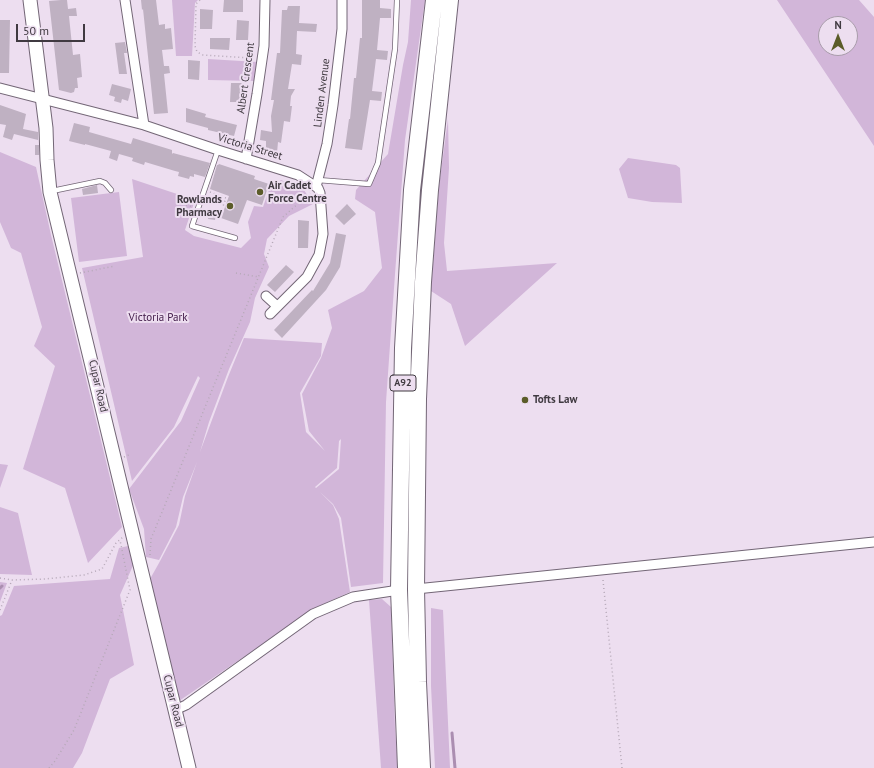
<!DOCTYPE html>
<style>
body{margin:0}
#map{position:relative;width:874px;height:768px;overflow:hidden;background:#eddef0;font-family:"PT Sans",sans-serif}
canvas{display:block}
.north{position:absolute;left:818px;top:16px;width:40px;height:40px;box-sizing:border-box;background:#eddef0;border:1px solid #a89caa;border-radius:50%;rotate:0deg;font-size:11px;font-weight:700;line-height:16px;text-align:center;color:#403a41}
.north::after{content:'';display:block;margin:auto;width:14px;height:18px;background:#5b5c29;clip-path:polygon(50% 0,100% 100%,50% 72%,0 100%)}
.scale{position:absolute;left:16px;top:24px;width:69px;height:18px;box-sizing:border-box;border:2px solid #403a41;border-top:0;padding-left:5px;font-size:12px;line-height:14px;white-space:nowrap;color:#403a41;-webkit-text-stroke:3px #eddef0;paint-order:stroke}
</style>
<div id="map">
<canvas width="874" height="768"></canvas>
<div class="north">N</div>
<div class="scale">50 m</div>
</div>
<script>
const g = document.querySelector('canvas').getContext('2d');
g.lineJoin = 'round';
function fill(path, color) { g.fillStyle = color; g.fill(path, 'evenodd'); }
const toPath = rows => new Path2D(rows.map(r => 'M' + r).join(''));
function strokePath(path, color, width, dash) { g.strokeStyle = color; g.lineWidth = width; g.lineCap = dash ? 'butt' : 'round'; g.setLineDash(dash || []); g.stroke(path); }
function write(font, color, halo, rows, align = 'center') {
  g.font = font + ' "PT Sans",sans-serif'; g.lineWidth = 4; g.setLineDash([]); g.textBaseline = 'middle'; g.strokeStyle = halo; g.fillStyle = color; for (const [text, x, y, turn = 0] of rows) {
    g.save(); g.translate(x, y); g.rotate((+turn || 0) * Math.PI / 180); g.textAlign = isNaN(turn) ? turn : align; if (halo) g.strokeText(text, 0, 0); g.fillText(text, 0, 0); g.restore();
  }
}
fill(toPath([
 [172,0,198,0,195,3,192,56,176,56],
 [411,0,425,0,405,140,395,274,386,402,383,583,351,587,341,518,333,504,320,492,333,505,339,519,350,592,317,607,179,701,150,579,159,563,179,525,185,496,197,462,183,497,176,527,159,560,146,557,144,529,129,489,181,421,200,378,198,376,174,427,132,481,82,268,143,257,132,179,195,200,185,230,194,236,241,248,251,238,248,222,254,206,263,207,269,190,281,180,304,190,313,204,289,216,267,239,264,254,269,267,255,298,250,322,229,369,209,422,200,452,228,377,244,338,322,343,321,356,300,393,306,432,325,451,309,431,302,394,321,358,332,328,328,310,364,291,382,268,375,212,355,199,356,190,388,154,403,65,408,42],
 [341,439,339,469,316,488,315,487,337,468,339,441],
 [777,0,859,0,874,17,874,146],
 [826,24,850,24,850,48,826,48],
 [208,59,258,62,255,81,208,80],
 [448,119,449,168,444,243,447,271,557,263,465,346,451,304,431,291,439,186],
 [0,152,36,167,51,235,122,527,88,563,65,488,23,469,55,366,34,346,42,327,21,253,11,248,0,222],
 [628,158,676,165,680,168,682,203,652,202,628,198,619,169],
 [119,192,127,256,79,262,71,198],
 [0,464,8,465,0,488],
 [0,507,18,513,32,575,0,574],
 [128,546,135,561,120,595,134,665,110,679,82,753,73,768,0,768,0,616,2,615,14,586,110,579,119,548],
 [0,582,7,583,0,602],
 [382,599,391,607,395,729,398,768,381,768,369,600],
 [431,608,443,610,450,768,435,768,431,686]
]), '#d2b6d9');
strokePath(toPath([
 [0,588,2,586],
 [452,733,455,768]
]), '#ab8eb1', 3);
fill(toPath([
 [61,0,67,0,68,9,76,8,77,16,69,16,70,26,73,55,80,54,82,77,77,78,78,88,75,88,74,92,71,93,59,90,49,1],
 [141,0,156,0,159,25,165,24,165,29,171,28,173,49,162,50,164,66,169,66,170,73,164,74,168,113,154,114,143,9,142,10],
 [224,0,243,0,243,12,223,12],
 [362,0,380,0,380,8,391,9,391,18,380,18,377,50,388,51,387,60,376,59,372,91,382,92,381,101,370,100,362,150,345,148,349,119,350,119,354,78,356,78,360,38,362,38],
 [288,6,300,6,299,23,317,24,316,32,297,31,296,54,302,55,301,65,292,64,288,89,295,89,291,96,290,106,292,106,290,122,284,121,281,143,278,142,277,153,266,152,266,141,260,140,261,130,272,132,271,116,274,100,271,100,277,53,280,53,282,10,287,10],
 [200,9,213,10,212,29,200,29],
 [0,20,10,20,9,73,0,73],
 [237,20,249,21,248,40,236,40],
 [210,38,230,38,229,50,210,49],
 [125,42,127,53,124,53,127,74,119,74,115,43],
 [188,60,200,61,199,80,188,79],
 [231,83,242,83,242,102,230,102],
 [112,84,131,89,128,101,122,99,121,103,114,101,115,97,109,95],
 [0,105,26,114,23,129,38,132,38,140,14,134,12,140,3,137,6,125,0,124],
 [186,108,206,114,205,117,237,125,234,136,208,130,208,128,186,122],
 [74,123,90,127,89,132,131,144,133,138,172,150,172,154,173,153,210,163,205,177,194,174,194,177,190,176,189,179,178,176,179,172,175,171,145,162,144,165,132,161,133,158,119,154,117,161,109,158,111,151,85,144,85,145,69,141],
 [35,145,39,145,39,155,35,155],
 [219,164,255,176,254,179,269,184,262,205,247,200,238,224,221,218,229,196,210,189,217,165,218,165],
 [97,185,98,193,83,195,82,189],
 [347,204,356,214,344,225,335,216],
 [210,211,217,212,215,220,208,219],
 [298,220,309,221,308,248,298,248],
 [336,233,346,235,340,267,326,290,282,338,274,330,312,290,313,291,330,263],
 [286,265,294,272,275,292,267,285]
]), '#bfb1c2');
const service = toPath([
 [218,150,192,226,235,238],
 [318,180,369,184,378,163,395,49,397,0],
 [52,191,100,181,105,183,111,190]
]);
const minor = toPath([
 [125,0,144,125],
 [0,88,144,125,218,150,298,175,318,188,320,193,323,234,319,255,307,277,270,314],
 [246,159,257,94,264,46,265,0],
 [316,187,327,144,333,105,342,29,342,0],
 [266,296,277,306],
 [416,589,874,542],
 [175,710,186,705,313,614,353,597,399,590]
]);
const secondary = toPath([
 [30,0,46,128,47,160,50,192,189,768]
]);
const trunk = toPath([
 [406,768,399,590,403,348,412,190,434,0],
 [422,768,418,682,416,589,418,399,423,282,430,190,450,0]
]);
strokePath(service, '#736676', 6);
strokePath(minor, '#736676', 11);
strokePath(secondary, '#736676', 15);
strokePath(trunk, '#736676', 18);
strokePath(toPath([
 [200,0,196,4,195,46,197,52,203,55,252,58],
 [210,192,226,198,219,217],
 [186,205,193,207],
 [80,273,115,266],
 [236,273,259,277],
 [124,457,131,454],
 [150,555,151,539,283,217,310,193],
 [0,578,12,580,45,579,84,575,102,569,116,543,123,537],
 [603,580,622,768],
 [0,610,12,580],
 [49,768,55,761,74,730,130,590,120,540]
]), '#b6a9b8', 1.5, [1, 3]);
strokePath(service, '#fff', 4.5);
strokePath(minor, '#fff', 9);
strokePath(secondary, '#fff', 13);
strokePath(trunk, '#fff', 16);
for (const [x, y, r, color] of [
 [260,192,4,"#5b5c29"],
 [230,206,4,"#5b5c29"],
 [525,400,4,"#5b5c29"]
]) { const dot = new Path2D(); dot.arc(x, y, r, 0, 2 * Math.PI); g.fillStyle = color; g.fill(dot); strokePath(dot, '#eddef0', 1.5); }
for (const [x, y, w] of [
 [403,383,26]
]) { const box = new Path2D(); box.roundRect(x - w / 2, y - 8, w, 16, 3); g.fillStyle = '#eddef0'; g.fill(box); strokePath(box, '#403a41', 1); }
write('bold 10px', '#403a41', null, [
 ["A92",403,383]
]);
write('11px', '#403a41', '#eddef0', [
 ["Albert Crescent",246,78,-82],
 ["Linden Avenue",322,93,-83],
 ["Victoria Street",250,147,17],
 ["Cupar Road",98,386,77],
 ["Cupar Road",173,701,76]
]);
write('bold 11px', '#403a41', '#eddef0', [
 ["Air Cadet",268,186],
 ["Force Centre",268,199],
 ["Rowlands",222,200,"right"],
 ["Pharmacy",222,213,"right"],
 ["Tofts Law",533,400]
], 'left');
write('11px', '#3f1947', '#eddef0', [
 ["Victoria Park",158,318]
]);
</script>
